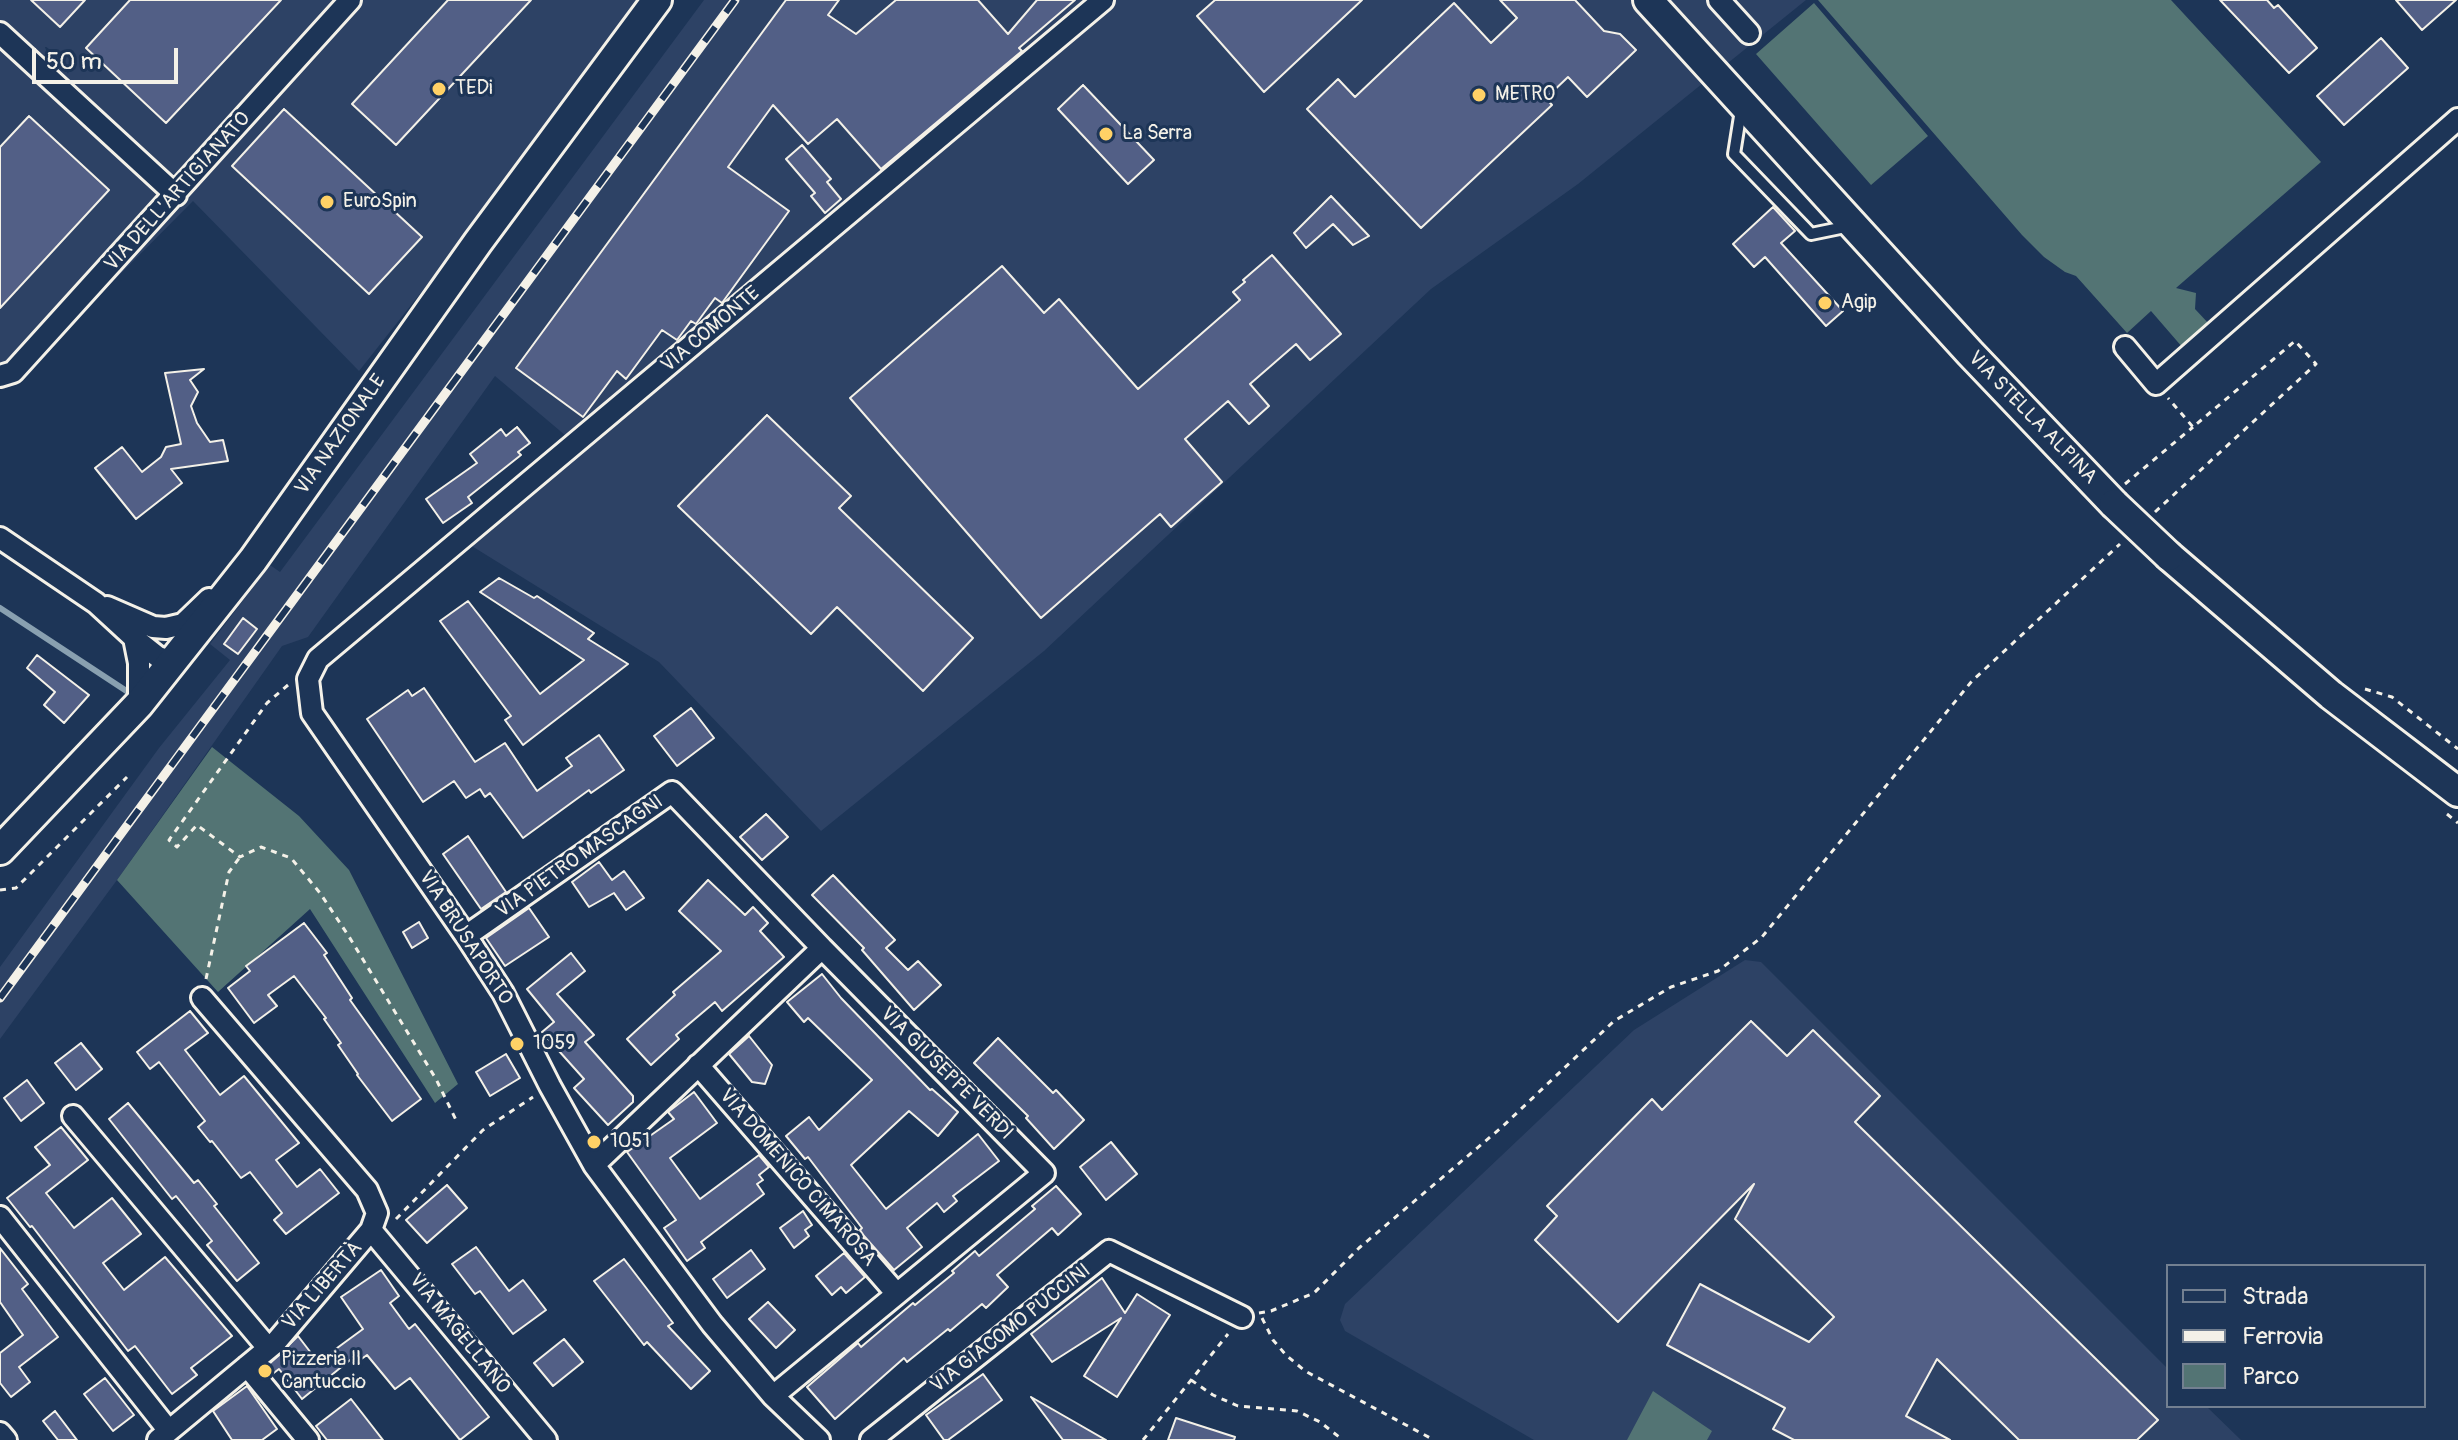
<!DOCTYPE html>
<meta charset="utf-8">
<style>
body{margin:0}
#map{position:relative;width:2458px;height:1440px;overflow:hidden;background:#1d3557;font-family:Pangolin,sans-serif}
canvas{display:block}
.legend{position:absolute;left:2166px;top:1264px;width:260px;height:144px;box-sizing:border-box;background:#1d3557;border:2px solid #738091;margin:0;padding:10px 14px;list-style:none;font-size:24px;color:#f4f1e8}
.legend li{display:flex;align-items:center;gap:16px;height:40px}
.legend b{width:40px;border:2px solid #738091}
.scale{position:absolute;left:32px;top:48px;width:146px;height:36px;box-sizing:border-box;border:4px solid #f4f1e8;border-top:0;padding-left:10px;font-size:24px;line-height:28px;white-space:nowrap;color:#f4f1e8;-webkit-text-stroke:6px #1d3557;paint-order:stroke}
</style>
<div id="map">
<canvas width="2458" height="1440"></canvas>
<ul class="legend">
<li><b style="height:10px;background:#1d3557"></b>Strada</li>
<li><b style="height:10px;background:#f4f1e8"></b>Ferrovia</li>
<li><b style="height:22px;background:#537474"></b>Parco</li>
</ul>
<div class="scale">50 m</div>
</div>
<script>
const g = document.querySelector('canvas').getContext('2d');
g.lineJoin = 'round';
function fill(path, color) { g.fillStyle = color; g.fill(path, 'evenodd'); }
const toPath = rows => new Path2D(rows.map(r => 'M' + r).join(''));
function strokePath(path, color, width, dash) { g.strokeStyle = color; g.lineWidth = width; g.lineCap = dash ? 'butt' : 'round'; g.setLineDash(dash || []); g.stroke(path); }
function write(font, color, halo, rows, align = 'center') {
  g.font = font + ' Pangolin,sans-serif'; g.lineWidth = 6; g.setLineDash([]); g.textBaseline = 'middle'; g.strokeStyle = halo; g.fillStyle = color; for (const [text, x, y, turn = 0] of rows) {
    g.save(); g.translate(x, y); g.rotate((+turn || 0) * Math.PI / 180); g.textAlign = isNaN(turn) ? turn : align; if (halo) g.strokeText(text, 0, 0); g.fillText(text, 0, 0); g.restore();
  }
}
fill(toPath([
 [0,0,652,0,359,371,193,201,12,383,0,388],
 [704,0,1806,0,1578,184,1431,289,1044,651,821,831,659,662,454,535,572,441,495,376,308,637,282,646,117,880,0,1039,0,967,159,748,230,660,210,644,270,565,280,572],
 [1745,960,1761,962,2168,1369,2168,1406,2206,1406,2241,1440,1534,1440,1345,1331,1340,1320,1345,1304,1634,1030]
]), '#2d4265');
fill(toPath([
 [1818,0,2171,0,2321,162,2176,288,2196,293,2195,309,2210,325,2183,348,2151,311,2127,333,2076,276,2065,272,2044,257,2022,235],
 [1814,3,1928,136,1871,185,1756,54],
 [212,747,299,816,349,870,458,1084,435,1103,310,909,218,992,117,880],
 [1653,1391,1712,1431,1707,1440,1627,1440]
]), '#537474');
strokePath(toPath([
 [0,608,128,692]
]), '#89a0b0', 6);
const building = toPath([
 [31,0,85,0,60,27,31,0],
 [130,0,281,0,166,123,86,48,130,0],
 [448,0,531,0,396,145,352,104,448,0],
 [786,0,839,0,828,15,856,34,896,0,978,0,1008,34,1037,0,1075,0,1019,48,1022,51,881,169,837,119,808,144,773,105,728,167,789,211,722,303,715,298,696,324,691,321,677,340,662,330,626,379,617,371,583,417,516,368,786,0],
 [1215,0,1362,0,1264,92,1197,16,1215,0],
 [1500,0,1575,0,1604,31,1620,34,1636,50,1587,97,1568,77,1546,98,1552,105,1421,228,1307,109,1338,79,1355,97,1454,3,1491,43,1517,18,1500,0],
 [2220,0,2267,0,2274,8,2278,5,2317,48,2289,73,2220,0],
 [2396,0,2456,0,2422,30,2396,0],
 [2381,38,2408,68,2344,125,2317,96,2381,38],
 [1083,85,1154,160,1128,184,1058,109,1083,85],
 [284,109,422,237,369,294,232,166,284,109],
 [29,116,109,190,0,308,0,147,29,116],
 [802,145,831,179,827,182,841,199,825,213,811,196,815,193,786,159,802,145],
 [1331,196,1369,236,1353,245,1333,224,1306,248,1294,233,1331,196],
 [1773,207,1795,231,1781,243,1843,311,1826,326,1765,257,1754,267,1733,244,1773,207],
 [1272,255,1341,334,1310,360,1296,344,1250,384,1269,406,1249,424,1228,401,1185,439,1222,482,1171,527,1160,514,1041,618,850,398,1002,266,1044,313,1059,299,1138,389,1240,300,1233,292,1245,282,1243,280,1272,255],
 [204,369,190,380,198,392,191,406,197,423,210,442,223,440,228,461,171,469,182,483,136,519,95,468,122,447,142,472,161,457,166,447,181,444,165,373,204,369],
 [767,415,851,496,839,508,973,638,923,691,837,607,811,634,678,506,767,415],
 [517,427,530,443,518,452,521,455,468,497,472,503,443,523,426,499,477,463,470,454,501,429,506,436,517,427],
 [499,578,534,598,537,596,594,633,588,639,628,664,523,745,505,720,511,716,440,621,468,601,540,694,584,660,480,592,499,578],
 [243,618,257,629,238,654,224,644,243,618],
 [37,655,89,695,64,723,44,705,55,692,27,668,37,655],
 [424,688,475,762,505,743,537,791,572,766,566,758,599,735,624,770,591,793,589,790,523,838,490,793,485,797,480,789,466,798,454,781,423,802,367,719,408,690,412,696,424,688],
 [691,708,714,738,677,766,654,736,691,708],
 [766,814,788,837,762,860,740,837,766,814],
 [468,836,506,892,481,909,443,854,468,836],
 [599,862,612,880,624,871,644,898,626,910,614,893,589,907,572,882,599,862],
 [833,875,895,940,886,948,908,970,918,961,941,985,914,1010,862,950,864,948,812,895,833,875],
 [708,880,745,915,753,907,768,923,760,931,784,957,722,1011,715,1002,676,1035,679,1039,651,1065,627,1039,675,995,673,992,721,951,679,911,708,880],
 [529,908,549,937,505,966,486,938,529,908],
 [419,922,428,938,412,948,403,932,419,922],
 [304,923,327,953,324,955,352,998,350,1000,421,1099,392,1121,357,1075,358,1074,338,1045,341,1043,324,1019,326,1018,294,976,268,995,277,1006,254,1023,228,988,250,971,246,966,304,923],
 [571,953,585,971,557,994,594,1035,585,1042,633,1096,633,1102,608,1125,574,1088,584,1079,542,1032,554,1022,527,989,571,953],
 [822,974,841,998,930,1090,932,1089,958,1112,938,1136,909,1111,851,1165,886,1209,978,1134,999,1161,953,1196,957,1201,944,1212,937,1203,907,1228,922,1247,894,1270,864,1236,860,1230,862,1228,808,1157,805,1159,786,1136,809,1117,819,1130,872,1080,808,1018,804,1022,787,1002,822,974],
 [190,1011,208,1033,185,1050,220,1095,244,1076,299,1143,276,1160,297,1187,320,1169,339,1193,286,1234,274,1220,282,1213,250,1172,241,1178,212,1141,210,1142,198,1127,205,1121,159,1062,150,1069,137,1052,190,1011],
 [1751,1021,1787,1056,1813,1030,1880,1096,1855,1122,2158,1420,2137,1440,2019,1440,1937,1359,1906,1416,1950,1440,1794,1440,1773,1429,1785,1408,1667,1345,1700,1284,1809,1342,1834,1317,1735,1219,1754,1184,1618,1322,1535,1240,1557,1216,1547,1206,1652,1099,1662,1110,1751,1021],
 [749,1036,772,1065,765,1084,752,1082,729,1054,749,1036],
 [998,1038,1053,1093,1056,1090,1084,1120,1054,1149,1026,1118,1028,1116,974,1063,998,1038],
 [81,1043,102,1069,76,1090,55,1063,81,1043],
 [506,1054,520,1078,490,1096,476,1072,506,1054],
 [27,1080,44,1103,21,1121,4,1098,27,1080],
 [694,1092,717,1123,670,1158,700,1199,759,1155,769,1167,759,1175,763,1180,757,1184,764,1194,701,1242,705,1248,687,1261,664,1228,676,1220,627,1152,674,1119,668,1112,694,1092],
 [128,1103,194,1183,198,1180,217,1204,214,1206,259,1263,237,1281,207,1245,212,1241,176,1196,172,1199,109,1119,128,1103],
 [61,1127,88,1160,46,1193,74,1228,112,1198,141,1234,103,1263,124,1290,165,1257,232,1336,191,1368,197,1375,172,1394,135,1346,128,1351,32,1226,30,1227,7,1198,50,1165,35,1147,61,1127],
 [1111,1142,1137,1174,1106,1200,1080,1167,1111,1142],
 [447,1185,467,1208,427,1243,406,1220,447,1185],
 [1056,1186,1081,1214,1058,1235,1052,1228,997,1275,1008,1287,986,1308,982,1304,950,1331,948,1329,907,1362,904,1358,835,1419,807,1387,858,1343,861,1347,913,1303,915,1305,954,1273,952,1271,975,1251,979,1256,1035,1209,1032,1206,1056,1186],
 [803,1211,812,1225,805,1230,809,1236,794,1248,780,1228,803,1211],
 [476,1247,509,1291,523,1280,546,1310,513,1334,480,1291,475,1294,452,1264,476,1247],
 [0,1248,28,1284,22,1289,58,1337,19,1367,30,1382,11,1397,0,1383,0,1353,23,1335,0,1302,0,1248],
 [751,1250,765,1269,727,1298,713,1279,751,1250],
 [844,1253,865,1277,846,1293,841,1287,832,1295,816,1276,844,1253],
 [624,1259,673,1323,668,1326,710,1371,691,1389,647,1342,644,1345,594,1281,624,1259],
 [381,1270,399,1296,390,1303,409,1329,415,1324,489,1417,460,1440,410,1378,395,1389,367,1355,353,1365,350,1360,302,1399,279,1369,271,1375,265,1368,298,1336,318,1362,363,1329,341,1297,381,1270],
 [1102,1278,1125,1313,1137,1294,1170,1315,1117,1397,1084,1376,1121,1318,1052,1362,1031,1334,1102,1278],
 [768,1302,795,1330,776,1348,749,1319,768,1302],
 [564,1339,583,1362,553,1386,534,1363,564,1339],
 [983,1374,1002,1400,948,1440,944,1440,926,1415,983,1374],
 [105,1378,134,1415,113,1431,84,1394,105,1378],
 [247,1386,277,1429,262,1440,232,1440,213,1411,247,1386],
 [1031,1397,1106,1440,1063,1440,1031,1397],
 [351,1399,383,1440,327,1440,316,1426,351,1399],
 [55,1411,77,1440,58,1440,43,1421,55,1411],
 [1176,1418,1235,1437,1234,1440,1168,1440,1176,1418]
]);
fill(building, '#525f86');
strokePath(building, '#f4f1e8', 2);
const lane = toPath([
 [1741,110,1734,154,1811,234,1850,226]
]);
const street = toPath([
 [1719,0,1749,33],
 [0,33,176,195],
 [2125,347,2156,384,2458,119],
 [0,376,13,372,350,0],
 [0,538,96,603,134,638,158,657,172,662],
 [107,607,153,627,166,628,183,624,209,599],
 [134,638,139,663,139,704],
 [466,936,672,792,822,948],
 [698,1065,896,1293],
 [73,1116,268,1348],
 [594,1165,822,948,1044,1173,773,1396],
 [0,1217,169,1431],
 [371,1230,546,1440],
 [247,1366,308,1440],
 [0,1433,6,1440],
 [158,1440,275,1343,371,1230,377,1213,367,1190,202,998],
 [819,1440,773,1396,712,1324,594,1165,550,1086,503,993,466,936,312,713,308,679,318,659,1103,0],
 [871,1440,1109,1251,1242,1317]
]);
const secondary = toPath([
 [1648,0,1970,353,2114,504],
 [2169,556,2331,695,2458,792],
 [0,850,139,704,253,560,478,242,657,0]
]);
strokePath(lane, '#f4f1e8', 16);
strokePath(street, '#f4f1e8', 26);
strokePath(secondary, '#f4f1e8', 34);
strokePath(toPath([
 [2125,484,2193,427],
 [2155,512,2316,364,2295,341,2193,427,2168,398],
 [288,685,267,703,169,840,177,847,197,825,240,857,261,847,291,858,320,893,348,935,436,1079,457,1122],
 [2365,689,2392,697,2458,749],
 [2447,814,2458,823],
 [0,890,16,888,127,777],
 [206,979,229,872,240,857],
 [396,1219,483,1130,533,1097],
 [1259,1313,1271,1311,1314,1293,1359,1248,1502,1127,1614,1021,1671,987,1718,971,1762,937,1972,681,2120,544],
 [1262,1318,1273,1340,1286,1355,1305,1371,1434,1440],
 [1191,1380,1213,1395,1238,1406,1297,1411,1320,1422,1343,1440],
 [1143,1440,1228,1334]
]), '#f4f1e8', 3, [6, 6]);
strokePath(lane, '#1d3557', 10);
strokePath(street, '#1d3557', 20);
strokePath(secondary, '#1d3557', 28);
const rail = toPath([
 [0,998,735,0]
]);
strokePath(rail, '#f4f1e8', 9);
strokePath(rail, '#1d3557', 6, [18]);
const secondaryBridge = toPath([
 [2114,504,2169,556]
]);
strokePath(secondaryBridge, '#f4f1e8', 34, []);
strokePath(secondaryBridge, '#1d3557', 28);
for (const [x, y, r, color] of [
 [439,89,8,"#ffd166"],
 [1479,95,8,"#ffd166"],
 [1106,134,8,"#ffd166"],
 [327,202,8,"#ffd166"],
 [1825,303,8,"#ffd166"],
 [517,1044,8,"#ffd166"],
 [594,1142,8,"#ffd166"],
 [265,1371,8,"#ffd166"]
]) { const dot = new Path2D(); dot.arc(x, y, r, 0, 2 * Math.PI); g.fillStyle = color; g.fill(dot); strokePath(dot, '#1d3557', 3); }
write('20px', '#f4f1e8', '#1d3557', [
 ["TEDi",455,89],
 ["METRO",1495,95],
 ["La Serra",1122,134],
 ["EuroSpin",343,202],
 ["Agip",1841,303],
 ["1059",533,1044],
 ["1051",610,1142],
 ["Pizzeria Il",281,1360],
 ["Cantuccio",281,1383]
], 'left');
write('20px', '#f4f1e8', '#1d3557', [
 ["VIA DELL'ARTIGIANATO",178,192,-48],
 ["VIA COMONTE",711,330,-40],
 ["VIA STELLA ALPINA",2032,418,46],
 ["VIA NAZIONALE",341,435,-55],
 ["VIA PIETRO MASCAGNI",580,857,-35],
 ["VIA BRUSAPORTO",465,938,57],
 ["VIA GIUSEPPE VERDI",946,1074,45],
 ["VIA DOMENICO CIMAROSA",797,1178,49],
 ["VIA LIBERTÀ",323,1286,-49],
 ["VIA GIACOMO PUCCINI",1011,1329,-38],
 ["VIA MAGELLANO",459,1334,51]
]);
</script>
